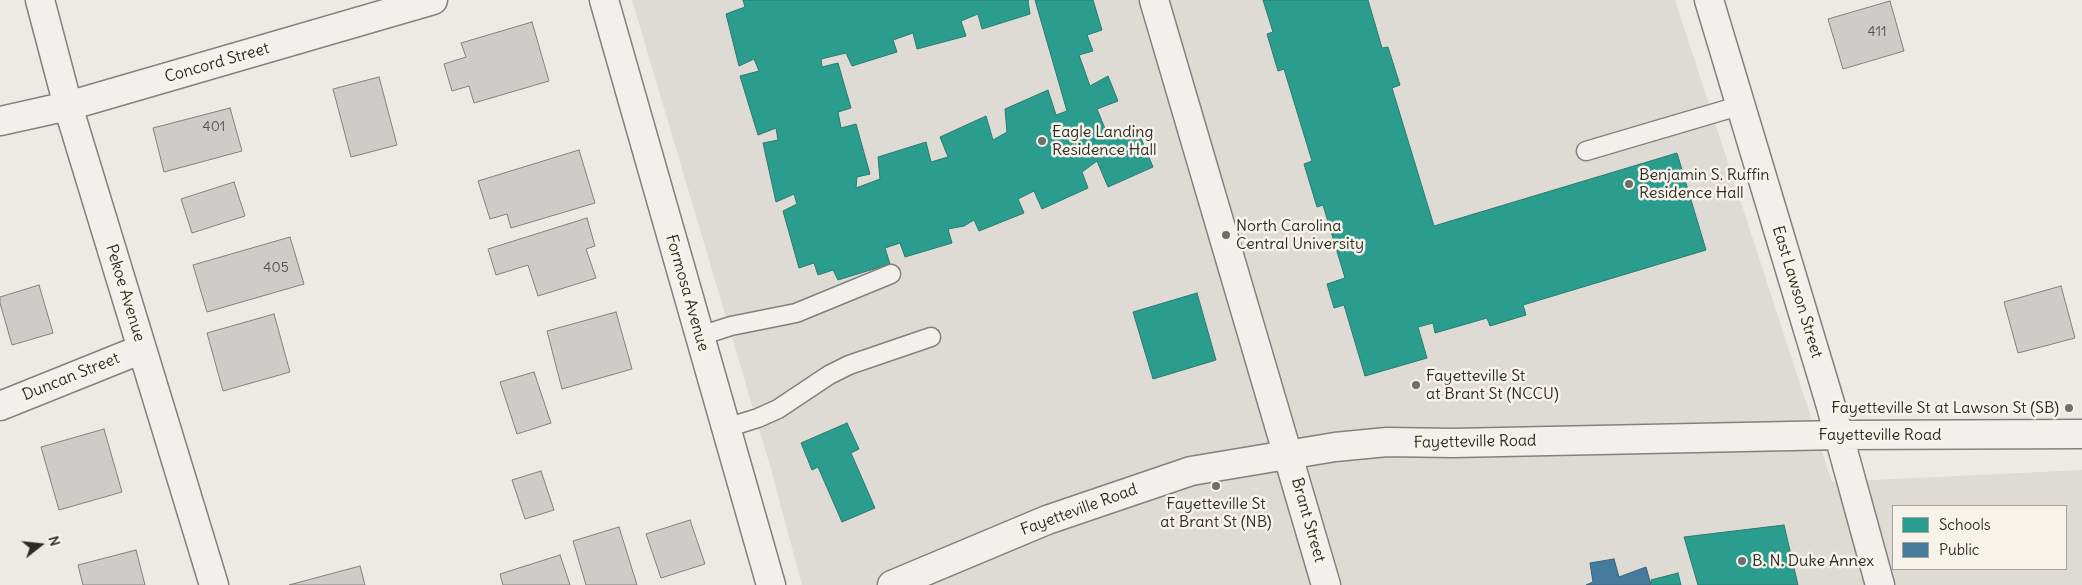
<!DOCTYPE html>
<style>
body{margin:0}
#map{position:relative;width:2082px;height:585px;overflow:hidden;background:#eceae4;font-family:Delius,sans-serif}
canvas{display:block}
.legend{position:absolute;left:1892px;top:505px;width:175px;height:65px;box-sizing:border-box;background:#f7f3e8;border:1px solid #a5a39c;margin:0;padding:6px 9px;list-style:none;font-size:15px;color:#2b2b2b}
.legend li{display:flex;align-items:center;gap:10px;height:25px}
.legend b{width:25px;border:1px solid #a5a39c}
.north{position:absolute;left:15px;top:520px;width:50px;height:50px;-webkit-text-stroke:4px #f7f3e8;paint-order:stroke;rotate:74deg;font-size:14px;font-weight:700;line-height:20px;text-align:center;color:#2b2b2b}
.north::after{content:'';display:block;margin:auto;width:18px;height:22px;background:#2b2b2b;clip-path:polygon(50% 0,100% 100%,50% 72%,0 100%)}
</style>
<div id="map">
<canvas width="2082" height="585"></canvas>
<ul class="legend">
<li><b style="height:14px;background:#2a9d8f"></b>Schools</li>
<li><b style="height:14px;background:#457b9d"></b>Public</li>
</ul>
<div class="north">N</div>
</div>
<script>
const g = document.querySelector('canvas').getContext('2d');
g.lineJoin = 'round';
function fill(path, color) { g.fillStyle = color; g.fill(path, 'evenodd'); }
const toPath = rows => new Path2D(rows.map(r => 'M' + r).join(''));
function strokePath(path, color, width, dash) { g.strokeStyle = color; g.lineWidth = width; g.lineCap = dash ? 'butt' : 'round'; g.setLineDash(dash || []); g.stroke(path); }
function write(font, color, halo, rows, align = 'center') {
  g.font = font + ' Delius,sans-serif'; g.lineWidth = 5; g.setLineDash([]); g.textBaseline = 'middle'; g.strokeStyle = halo; g.fillStyle = color; for (const [text, x, y, turn = 0] of rows) {
    g.save(); g.translate(x, y); g.rotate((+turn || 0) * Math.PI / 180); g.textAlign = isNaN(turn) ? turn : align; if (halo) g.strokeText(text, 0, 0); g.fillText(text, 0, 0); g.restore();
  }
}
fill(toPath([
 [632,0,1675,0,1832,482,2082,470,2082,585,802,585,771,469],
 [1893,506,2066,506,2066,569,1893,569]
]), '#dddbd3');
const schools = toPath([
 [743,0,1029,0,1028,1,1030,14,982,29,978,14,961,21,966,36,917,49,913,33,893,40,897,52,852,66,846,53,821,59,822,67,838,63,851,108,838,112,841,128,856,124,870,174,857,177,856,188,880,179,878,157,926,142,931,162,948,157,940,137,986,116,993,140,1007,132,1005,109,1048,90,1056,115,1067,111,1035,0,1093,0,1102,30,1087,35,1093,51,1079,55,1090,86,1108,76,1118,101,1097,109,1108,136,1135,124,1153,167,1108,187,1097,161,1082,172,1088,188,1042,209,1034,191,1018,199,1024,213,979,231,974,220,964,226,948,229,952,243,905,257,900,243,885,248,890,264,838,280,833,270,818,275,814,263,799,268,783,211,797,204,794,194,776,202,763,143,778,140,776,128,758,135,740,76,759,71,754,59,739,66,726,14,745,7,743,0],
 [1263,0,1368,0,1382,48,1388,47,1400,85,1392,88,1434,226,1677,153,1706,250,1523,305,1526,315,1490,326,1487,318,1435,333,1433,323,1418,327,1427,358,1365,376,1344,305,1334,308,1327,284,1345,278,1323,205,1317,207,1304,164,1312,161,1284,69,1278,71,1267,34,1273,32,1263,0],
 [1197,293,1216,360,1153,379,1133,312,1197,293],
 [847,423,859,449,851,453,875,508,842,522,818,467,812,470,801,443,847,423],
 [1784,525,1798,585,1698,585,1684,537,1784,525],
 [1678,573,1681,585,1652,585,1651,580,1678,573]
]);
fill(schools, '#2a9d8f');
strokePath(schools, '#2a7b71', 1);
const public = toPath([
 [1614,559,1619,577,1646,567,1651,585,1586,585,1593,582,1590,563,1614,559]
]);
fill(public, '#457b9d');
strokePath(public, '#3d637b', 1);
const building = toPath([
 [1890,1,1904,51,1843,69,1828,19,1890,1],
 [532,22,549,81,474,103,469,86,452,91,444,64,466,57,461,43,532,22],
 [379,77,397,145,351,157,333,89,379,77],
 [230,108,242,151,164,172,153,128,230,108],
 [579,150,595,203,511,228,507,214,490,219,478,181,579,150],
 [234,182,245,216,192,233,181,199,234,182],
 [587,218,595,246,586,249,596,278,538,296,528,265,496,275,488,249,587,218],
 [290,237,304,284,207,312,193,265,290,237],
 [39,285,53,333,12,345,0,303,0,297,39,285],
 [2061,286,2075,338,2018,353,2004,302,2061,286],
 [616,312,632,369,562,389,547,331,616,312],
 [274,314,290,372,223,391,207,333,274,314],
 [534,372,551,423,517,434,500,382,534,372],
 [104,429,122,492,59,510,41,447,104,429],
 [541,471,554,510,525,519,512,480,541,471],
 [690,520,705,564,661,578,646,534,690,520],
 [619,527,637,585,586,585,573,541,619,527],
 [136,550,145,585,83,585,78,565,136,550],
 [560,555,570,585,503,585,500,574,560,555],
 [360,566,365,585,289,585,360,566]
]);
fill(building, '#ceccc8');
strokePath(building, '#82817e', 1);
const lane = toPath([
 [1586,151,1742,105],
 [700,336,731,326,796,313,891,274],
 [726,428,758,418,778,409,829,375,849,365,931,337]
]);
const street = toPath([
 [40,0,68,106,214,585],
 [604,0,771,585],
 [1154,0,1326,585],
 [0,121,68,106,433,0],
 [0,406,142,349]
]);
const secondary = toPath([
 [1709,0,1830,403,1880,585],
 [892,585,1047,520,1191,471,1335,447,1387,442,1453,443,1839,435,2082,434]
]);
strokePath(lane, '#82817e', 21);
strokePath(street, '#82817e', 31);
strokePath(secondary, '#82817e', 31);
strokePath(lane, '#f1f0ec', 18);
strokePath(street, '#f1f0ec', 28);
strokePath(secondary, '#f1f0ec', 28);
for (const [x, y, r, color] of [
 [1042,141,5,"#6f6e6c"],
 [1629,184,5,"#6f6e6c"],
 [1226,235,5,"#6f6e6c"],
 [1416,385,5,"#6f6e6c"],
 [2069,408,5,"#6f6e6c"],
 [1216,486,5,"#6f6e6c"],
 [1742,561,5,"#6f6e6c"]
]) { const dot = new Path2D(); dot.arc(x, y, r, 0, 2 * Math.PI); g.fillStyle = color; g.fill(dot); strokePath(dot, '#f7f3e8', 2); }
write('14px', '#545352', null, [
 ["411",1877,32],
 ["401",214,127],
 ["405",276,268]
]);
write('16px', '#2b2b2b', '#f7f3e8', [
 ["Concord Street",217,63,-16],
 ["East Lawson Street",1797,292,73],
 ["Pekoe Avenue",125,293,73],
 ["Formosa Avenue",687,293,74],
 ["Duncan Street",71,377,-22],
 ["Fayetteville Road",1880,435],
 ["Fayetteville Road",1475,442,-1],
 ["Fayetteville Road",1079,510,-20],
 ["Brant Street",1308,520,74]
]);
write('16px', '#2b2b2b', '#f7f3e8', [
 ["Eagle Landing",1052,132],
 ["Residence Hall",1052,150],
 ["Benjamin S. Ruffin",1639,175],
 ["Residence Hall",1639,193],
 ["North Carolina",1236,226],
 ["Central University",1236,244],
 ["Fayetteville St",1426,376],
 ["at Brant St (NCCU)",1426,394],
 ["Fayetteville St at Lawson St (SB)",2059,408,"right"],
 ["Fayetteville St",1216,504,"center"],
 ["at Brant St (NB)",1216,522,"center"],
 ["B. N. Duke Annex",1752,561]
], 'left');
</script>
